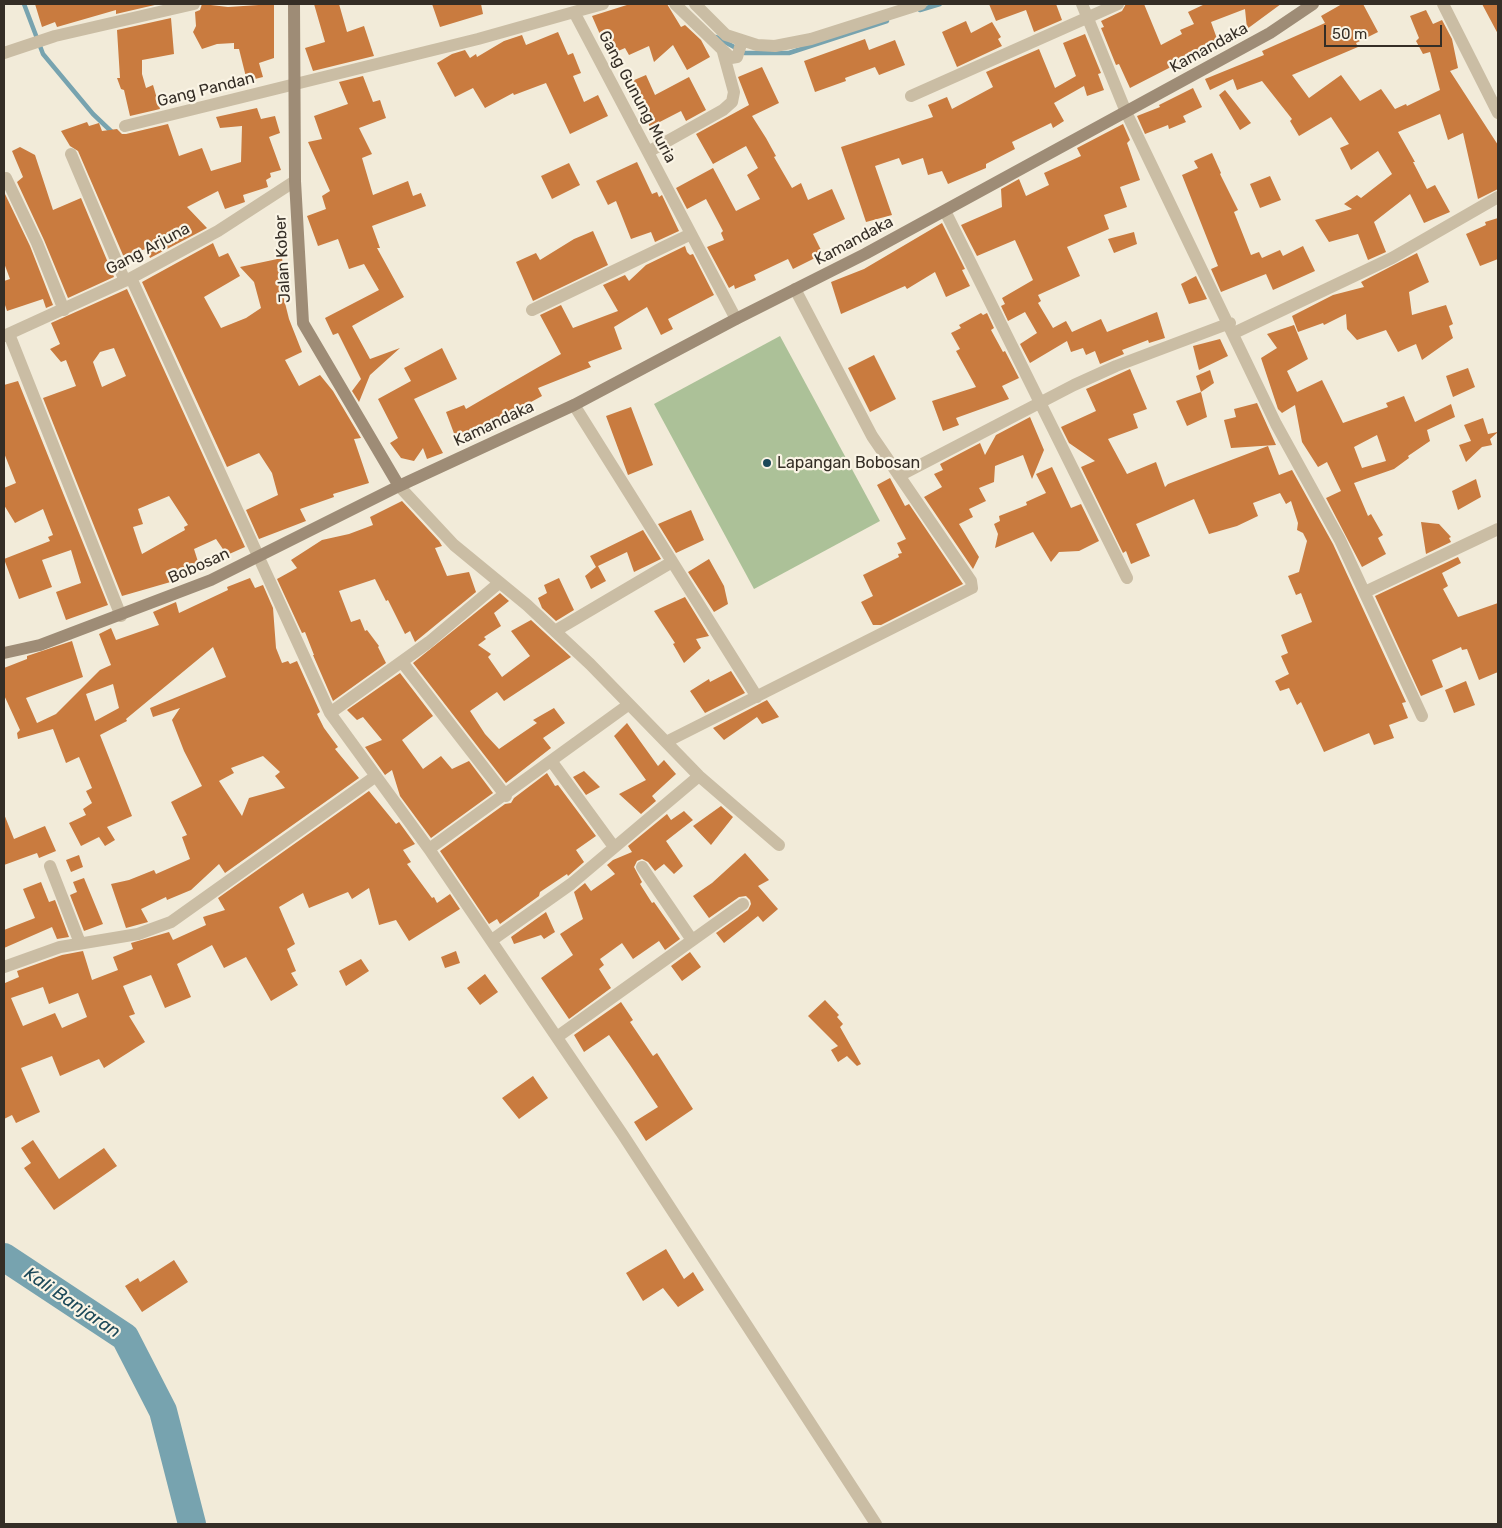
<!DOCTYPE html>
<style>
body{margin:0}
#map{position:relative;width:1502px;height:1528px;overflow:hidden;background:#f2ebd9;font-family:Rubik,sans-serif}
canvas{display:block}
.frame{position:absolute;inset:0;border:5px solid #352e26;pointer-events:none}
.scale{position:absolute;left:1324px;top:25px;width:118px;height:22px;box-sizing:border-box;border:2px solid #352e26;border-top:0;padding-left:6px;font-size:15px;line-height:18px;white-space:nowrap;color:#352e26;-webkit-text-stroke:4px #faf4e5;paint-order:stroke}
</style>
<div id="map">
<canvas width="1502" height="1528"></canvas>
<div class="frame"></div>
<div class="scale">50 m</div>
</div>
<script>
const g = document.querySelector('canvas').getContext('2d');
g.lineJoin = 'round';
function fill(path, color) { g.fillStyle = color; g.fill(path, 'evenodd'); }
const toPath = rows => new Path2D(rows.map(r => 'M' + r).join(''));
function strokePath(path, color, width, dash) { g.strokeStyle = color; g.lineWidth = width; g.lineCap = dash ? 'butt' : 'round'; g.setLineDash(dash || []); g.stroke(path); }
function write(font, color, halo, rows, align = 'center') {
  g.font = font + ' Rubik,sans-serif'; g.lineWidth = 4.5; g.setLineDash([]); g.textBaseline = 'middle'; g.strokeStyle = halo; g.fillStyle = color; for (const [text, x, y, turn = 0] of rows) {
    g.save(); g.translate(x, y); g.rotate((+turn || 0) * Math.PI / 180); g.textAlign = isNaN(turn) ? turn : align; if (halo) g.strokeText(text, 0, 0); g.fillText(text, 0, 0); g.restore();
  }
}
fill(toPath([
 [780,336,880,521,754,589,654,404]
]), '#acc198');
strokePath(toPath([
 [24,4,43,54,93,114,114,134],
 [920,10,940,4],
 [716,37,745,53,789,53,887,21]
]), '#77a3af', 4.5);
strokePath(toPath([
 [4,1257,125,1337,163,1411,192,1524]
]), '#77a3af', 28);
fill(toPath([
 [35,4,159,4,116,14,116,10,57,27,55,22,42,27],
 [202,4,228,7,274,4,274,58,259,63,263,77,247,81,239,49,234,49,234,43,217,44,202,49,193,32,196,26,195,12,200,10],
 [314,4,339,4,347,32,364,26,374,56,313,71,305,48,325,42],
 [432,4,481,4,483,14,440,27],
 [630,4,667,4,681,27,685,25,701,40,710,57,687,70,673,45,654,62,649,46,629,55,625,48,609,55,592,16],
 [989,4,1056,4,1062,20,1034,32,1026,10,996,21],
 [1126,4,1144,4,1161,45,1182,34,1180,30,1194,24,1188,12,1205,4,1281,4,1247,29,1245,9,1211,22,1220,47,1204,53,1204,50,1130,88,1119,64,1116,65,1101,28,1104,27,1101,21,1122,11],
 [1342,4,1363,4,1378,32,1356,43,1358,47,1292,75,1309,98,1341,75,1360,101,1381,89,1395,109,1406,104,1407,106,1440,90,1430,52,1423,54,1416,41,1419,38,1410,16,1426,10,1433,24,1442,20,1452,39,1458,68,1450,71,1498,145,1498,189,1478,199,1463,133,1448,140,1440,114,1398,132,1415,162,1413,162,1427,189,1435,185,1450,212,1424,223,1410,194,1374,222,1386,252,1368,260,1358,234,1329,242,1315,220,1352,209,1344,204,1357,195,1361,198,1392,174,1378,151,1351,170,1340,148,1349,144,1331,117,1299,136,1290,121,1292,119,1262,81,1237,90,1233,79,1210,90,1205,79,1264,55,1262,51,1325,23,1321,16],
 [1482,4,1498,4,1498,34],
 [171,18,174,54,142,60,142,74,146,88,153,85,160,109,130,116,124,90,121,89,117,78,120,78,117,30],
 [966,21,971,33,992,22,1001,37,998,39,1002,46,957,67,942,32],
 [558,32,568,55,573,53,581,73,573,76,584,102,598,95,608,116,570,134,546,83,514,95,513,93,485,108,473,88,455,97,437,63,452,54,465,50,470,58,476,54,477,57,504,41,522,35,526,45],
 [1085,34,1101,73,1098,74,1104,90,1087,96,1084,86,1054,103,1064,121,1053,128,1051,123,1012,142,1015,149,986,164,986,168,948,184,942,171,928,175,923,158,902,165,899,158,875,166,892,215,866,222,841,147,933,117,928,105,947,97,952,109,993,87,986,72,1039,49,1055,88,1076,76,1063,43],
 [865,39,869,50,895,40,905,65,879,75,875,67,845,78,846,81,815,92,804,61],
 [762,67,779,103,752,116,766,138,776,156,774,157,792,188,801,183,808,200,832,189,845,219,813,234,823,254,793,269,788,259,754,275,756,280,735,289,734,285,729,288,707,247,724,240,721,233,723,231,706,199,687,209,676,188,713,168,736,211,760,199,747,175,758,168,746,146,713,164,696,134,749,105,738,77],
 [646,75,655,95,689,77,706,110,686,121,681,111,650,127,637,102,634,104,625,84],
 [363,76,373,102,380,100,386,118,359,128,372,154,362,158,373,195,408,181,413,196,421,193,426,206,372,226,380,248,377,248,404,297,352,326,370,359,400,348,370,375,359,402,352,391,361,379,338,333,333,335,325,318,379,290,364,264,349,269,338,239,318,246,307,216,326,209,322,196,330,191,308,142,322,139,314,116,348,104,339,82],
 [1193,88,1202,107,1183,116,1186,122,1169,129,1168,125,1145,134,1137,116,1160,107,1159,105],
 [1225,90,1251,123,1240,130,1219,95],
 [257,108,261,119,275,116,280,133,269,137,281,170,270,173,271,177,266,180,268,187,243,195,245,202,225,209,218,191,187,207,207,228,150,258,146,249,124,255,129,269,78,151,70,146,61,131,87,122,89,126,99,123,102,131,117,129,122,134,126,134,168,124,179,156,202,148,211,171,241,162,242,126,220,128,216,117],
 [1123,124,1130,140,1127,143,1140,180,1120,187,1127,207,1104,215,1109,229,1067,247,1080,276,1038,295,1041,301,1038,303,1053,328,1066,321,1072,332,1101,319,1107,332,1157,312,1165,338,1149,343,1148,340,1122,350,1124,354,1100,364,1095,351,1086,355,1083,348,1071,352,1067,341,1030,363,1020,344,1037,333,1025,312,1008,321,1001,306,1005,304,1002,298,1033,280,1015,240,977,256,961,225,1002,207,1001,189,1019,179,1026,196,1049,185,1044,173,1081,156,1077,148],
 [20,147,35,155,53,210,81,198,114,277,68,298,44,240,17,182,23,177,12,151],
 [1212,153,1221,173,1220,174,1238,210,1234,212,1251,255,1259,252,1262,258,1280,250,1283,256,1303,246,1315,271,1273,290,1266,274,1221,292,1211,269,1218,266,1182,175,1198,168,1194,161],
 [637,162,652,194,657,192,659,197,662,195,679,231,655,242,651,232,631,239,616,201,608,205,596,181],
 [569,163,580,185,552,199,541,176],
 [1270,176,1281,200,1260,208,1250,184],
 [5,194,30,246,53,305,46,308,43,299,7,311,4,302,4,281,10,279,4,263],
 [1498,218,1498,259,1480,266,1466,234,1486,225,1485,222],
 [942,223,965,269,962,270,970,286,946,297,935,272,907,289,905,286,841,314,831,282,864,269],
 [593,231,608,265,533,301,516,262,536,253,540,260,574,239],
 [1134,232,1137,244,1114,253,1108,239],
 [213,243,219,257,228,253,240,276,204,297,221,328,246,318,261,308,254,282,240,267,282,258,286,281,280,283,289,319,302,352,285,360,299,386,320,375,333,391,361,438,354,439,369,483,333,494,334,497,300,509,306,521,259,539,246,510,278,495,272,473,259,453,227,467,142,282],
 [685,246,687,252,690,255,693,254,714,295,668,319,673,329,661,335,647,307,614,327,622,349,588,362,591,367,538,388,542,396,489,425,455,436,446,412,464,405,466,409,561,354,540,315,561,305,573,328,618,311,603,285,625,275,629,281,646,265],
 [1417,253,1429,282,1409,292,1412,315,1446,305,1453,324,1449,326,1453,338,1422,360,1416,344,1398,352,1386,330,1357,340,1347,329,1346,314,1324,325,1323,323,1298,332,1292,316,1333,295,1364,287,1361,282],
 [1196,276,1207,299,1189,304,1181,284],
 [127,289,245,547,227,555,216,539,194,549,200,568,174,581,122,596,43,398,76,386,66,360,61,362,50,349,60,344,51,323],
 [114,348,126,376,102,387,93,362,100,352],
 [169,496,188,525,184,527,185,530,142,554,133,527,143,524,138,509],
 [981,313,983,315,987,313,994,328,991,330,1003,352,1005,351,1019,378,1002,386,1009,399,956,418,959,425,943,431,932,401,976,387,956,351,960,349,951,333,961,328,959,325],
 [1294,325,1308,359,1287,371,1297,392,1322,380,1343,423,1388,407,1386,403,1404,396,1415,422,1451,404,1455,417,1427,430,1430,441,1408,456,1409,458,1394,469,1354,483,1368,516,1371,514,1383,535,1378,538,1386,554,1362,567,1326,498,1341,491,1327,462,1318,467,1302,442,1295,405,1282,413,1278,409,1261,358,1277,348,1267,334],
 [1377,435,1386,461,1362,468,1354,447],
 [1220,339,1228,356,1199,370,1193,346],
 [442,348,457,379,414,399,443,453,427,459,423,448,414,461,401,458,390,443,398,438,378,399,411,381,404,368],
 [874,355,896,399,870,412,848,368],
 [1468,368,1475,387,1453,397,1446,376],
 [1130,369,1147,409,1133,414,1138,428,1108,439,1127,474,1156,462,1165,487,1168,484,1268,446,1279,475,1292,470,1333,544,1406,702,1402,703,1408,718,1389,725,1394,738,1374,745,1369,733,1324,752,1301,702,1297,705,1289,688,1280,691,1275,681,1289,674,1281,656,1288,653,1281,635,1312,622,1301,593,1296,595,1288,576,1299,572,1307,541,1303,533,1297,530,1298,523,1291,501,1286,504,1280,493,1253,503,1258,516,1237,526,1209,534,1194,499,1136,524,1150,556,1131,564,1126,551,1123,553,1081,467,1095,461,1069,443,1061,427,1096,411,1086,389],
 [1210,370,1214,383,1201,392,1196,376],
 [18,381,108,605,66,620,56,592,81,583,71,550,42,560,52,587,19,599,4,559,50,541,48,537,53,535,43,509,15,523,4,505,4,488,16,483,4,453,4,385],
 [1201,392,1207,417,1187,426,1176,401],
 [1257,403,1276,445,1231,448,1224,420,1236,417,1234,409],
 [631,407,653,465,628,475,606,416],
 [1030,417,1044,450,1032,479,1023,455,995,466,994,482,979,488,986,501,969,509,973,517,959,524,979,557,973,569,924,497,942,487,934,474,943,470,940,464,980,443,985,455,996,435],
 [1483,418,1488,434,1498,432,1490,439,1492,445,1482,447,1466,462,1459,445,1471,441,1464,425],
 [1052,467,1071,508,1081,504,1099,541,1079,551,1059,552,1051,562,1033,532,995,548,998,534,994,524,1000,521,999,516,1027,505,1026,502,1046,493,1036,474],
 [890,478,905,506,909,504,963,584,881,625,873,625,861,602,873,596,863,575,899,557,898,554,902,553,897,543,906,539,877,485],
 [1476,479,1481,497,1458,510,1452,491],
 [402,501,439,541,442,546,435,548,447,576,469,572,476,592,415,642,410,631,405,634,388,600,386,601,375,579,339,591,351,622,360,619,365,631,367,630,379,646,378,647,386,663,333,701,313,655,314,655,305,632,302,633,277,579,297,568,291,560,322,540,349,534,373,525,370,517],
 [691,510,704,540,676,553,658,524],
 [1421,522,1439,524,1451,537,1449,538,1451,542,1426,554],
 [643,530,661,559,634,572,627,552,598,566,606,581,591,589,585,576,596,567,590,556],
 [1458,557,1461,563,1442,573,1448,586,1443,589,1458,617,1498,603,1498,672,1479,680,1467,649,1462,650,1461,647,1432,660,1443,687,1421,696,1375,596],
 [709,559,724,586,728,604,714,612,688,572],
 [250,578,255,588,263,585,273,608,276,648,282,663,288,661,290,664,297,661,320,712,317,714,324,728,338,747,335,749,359,778,225,873,219,864,191,890,167,900,166,897,141,909,148,922,126,928,111,884,129,880,154,870,156,874,190,859,182,837,187,835,171,802,202,786,184,751,172,720,180,708,153,717,150,708,226,677,213,647,126,719,127,721,100,735,132,816,107,827,115,840,105,846,99,837,81,846,69,823,86,815,83,809,92,803,86,791,92,788,79,757,66,763,53,729,18,739,17,733,20,730,4,695,4,668,27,659,27,656,72,641,83,677,26,698,37,723,56,714,100,670,111,665,99,634,111,628,116,640,159,625,153,612,176,602,179,613,228,590,227,587],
 [113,684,119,708,95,721,86,694],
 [263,756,280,772,275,776,285,788,249,798,242,816,219,781,234,773,231,768],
 [559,578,574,610,556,621,542,608,538,598,547,593,544,585],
 [500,593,509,601,494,613,501,626,484,637,486,639,478,645,491,654,488,657,502,677,530,656,511,631,531,620,571,657,504,701,497,692,470,711,485,734,499,749,537,723,533,720,554,708,565,723,543,738,551,748,506,783,413,663],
 [685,597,709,636,696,639,701,648,684,663,673,644,675,643,654,611],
 [731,671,745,693,705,713,690,691,709,679,710,682],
 [400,673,433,716,402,740,423,769,441,756,452,769,469,761,493,793,431,838,400,796,392,770,385,775,365,747,382,740,363,717,357,720,347,710],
 [1466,681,1475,705,1454,713,1445,690],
 [767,700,779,717,762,724,757,717,724,740,713,728],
 [627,723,658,766,664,760,676,774,652,796,656,801,641,814,619,794,646,780,614,736],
 [584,771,600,787,586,795,573,777],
 [547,773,555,786,558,785,596,836,576,850,584,862,568,876,567,874,540,892,539,896,500,924,497,919,489,924,440,851,505,804,511,803,514,798],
 [369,791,396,824,399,822,415,844,403,850,411,862,407,864,432,898,434,897,437,903,450,894,460,909,409,941,396,920,379,925,369,888,352,899,348,892,309,908,303,893,279,907,295,944,287,949,296,971,291,973,298,985,271,1001,246,957,224,968,212,945,177,964,191,997,165,1008,151,975,123,986,135,1014,129,1016,145,1042,104,1068,99,1059,60,1076,52,1056,21,1068,40,1112,16,1123,12,1115,4,1119,4,980,5,983,19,977,17,971,62,955,83,951,92,980,118,970,113,957,133,949,131,943,169,932,173,940,206,925,203,917,225,910,218,898],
 [43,987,49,1004,78,993,87,1017,62,1028,55,1013,23,1026,11,998],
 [721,806,733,817,711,845,693,826],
 [684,811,693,820,666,841,683,866,674,874,664,864,655,871,648,862,642,859,637,861,634,867,642,882,640,884,652,903,654,902,680,939,665,950,659,941,633,959,622,943,600,959,604,965,599,969,611,988,569,1019,541,978,573,955,560,934,583,919,574,892,585,883,591,891,615,874,607,865,613,860,632,852,628,846,667,814,671,820],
 [4,814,14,839,45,826,56,851,39,858,37,853,4,865],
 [745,853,769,880,758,886,778,909,763,922,758,916,724,943,716,933,748,910,751,904,750,900,746,896,739,897,709,918,693,896,712,883],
 [79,855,83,867,71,872,66,860],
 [84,878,103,924,84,931,70,895,77,892,73,882],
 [41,882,49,902,55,900,69,937,57,939,52,927,4,948,4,930,35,918,23,889],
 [546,912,555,932,544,939,541,935,514,944,511,937],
 [456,951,460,963,445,968,441,957],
 [690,952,701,967,682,981,671,966],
 [361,959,369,971,346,986,339,971],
 [485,974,498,992,480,1005,467,988],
 [825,1000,839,1015,837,1017,843,1024,840,1027,861,1064,857,1066,847,1056,838,1062,831,1050,838,1046,808,1016],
 [621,1002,633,1020,630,1022,653,1056,657,1053,693,1109,646,1141,634,1122,658,1107,630,1065,609,1035,584,1052,574,1035],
 [533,1076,548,1098,519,1119,502,1098],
 [33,1140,59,1179,104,1148,117,1166,54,1210,24,1168,31,1163,21,1148],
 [666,1249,684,1279,693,1272,704,1290,678,1307,663,1288,643,1301,626,1273],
 [174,1260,188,1282,142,1312,125,1286,138,1278,140,1282]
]), '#c97b3f');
strokePath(toPath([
 [675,4,731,58,737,57,742,41],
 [695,4,726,35,757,45,775,46,811,39,921,4],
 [1082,4,1126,112,1276,424,1340,540,1422,716],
 [1443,4,1498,113],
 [574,12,603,4],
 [4,53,55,36,194,4],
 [911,96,1118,4],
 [125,126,478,39,574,12,736,319],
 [648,152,723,110,732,102,734,92,723,52],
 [71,154,125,281],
 [6,178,37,243,64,310],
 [945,211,1127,578],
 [131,278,330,713,429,849,623,1135,876,1524],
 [532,310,691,234],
 [1234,333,1392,258,1498,197],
 [9,334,121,616],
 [4,336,131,278,218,231,295,181],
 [574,405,757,697],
 [899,476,1074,385,1116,366,1230,323],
 [399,486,454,545,527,605,590,664,699,776,779,845],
 [1365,592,1498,529],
 [555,631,672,562],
 [402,662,506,796],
 [330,713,429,642,499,583],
 [666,742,972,588,971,581,872,436,795,289],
 [552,762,614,847],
 [429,849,628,705],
 [50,866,80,943],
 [642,867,692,940],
 [492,940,571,884,699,776],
 [4,967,60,947,138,934,171,922,376,776],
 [557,1037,743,904]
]), '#cabda4', 12);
strokePath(toPath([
 [294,4,295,181,303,323,399,486],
 [4,653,40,645,211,580,399,486,574,405,736,319,865,254,1270,33,1313,4]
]), '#9e8c76', 12);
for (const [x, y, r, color] of [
 [767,463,5,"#1b4858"]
]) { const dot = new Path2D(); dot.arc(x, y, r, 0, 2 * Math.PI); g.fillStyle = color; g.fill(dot); strokePath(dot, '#faf4e5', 2); }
write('16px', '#352e26', '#faf4e5', [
 ["Kamandaka",1209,48,-29],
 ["Gang Pandan",206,90,-14],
 ["Gang Gunung Muria",637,97,62],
 ["Kamandaka",854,241,-28],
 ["Gang Arjuna",148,249,-28],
 ["Jalan Kober",283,259,-93],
 ["Kamandaka",494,424,-25],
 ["Bobosan",199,566,-24]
]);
write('16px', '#352e26', '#faf4e5', [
 ["Lapangan Bobosan",777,463]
], 'left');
write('italic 18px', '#1b4858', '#faf4e5', [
 ["Kali Banjaran",72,1303,34]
]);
</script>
